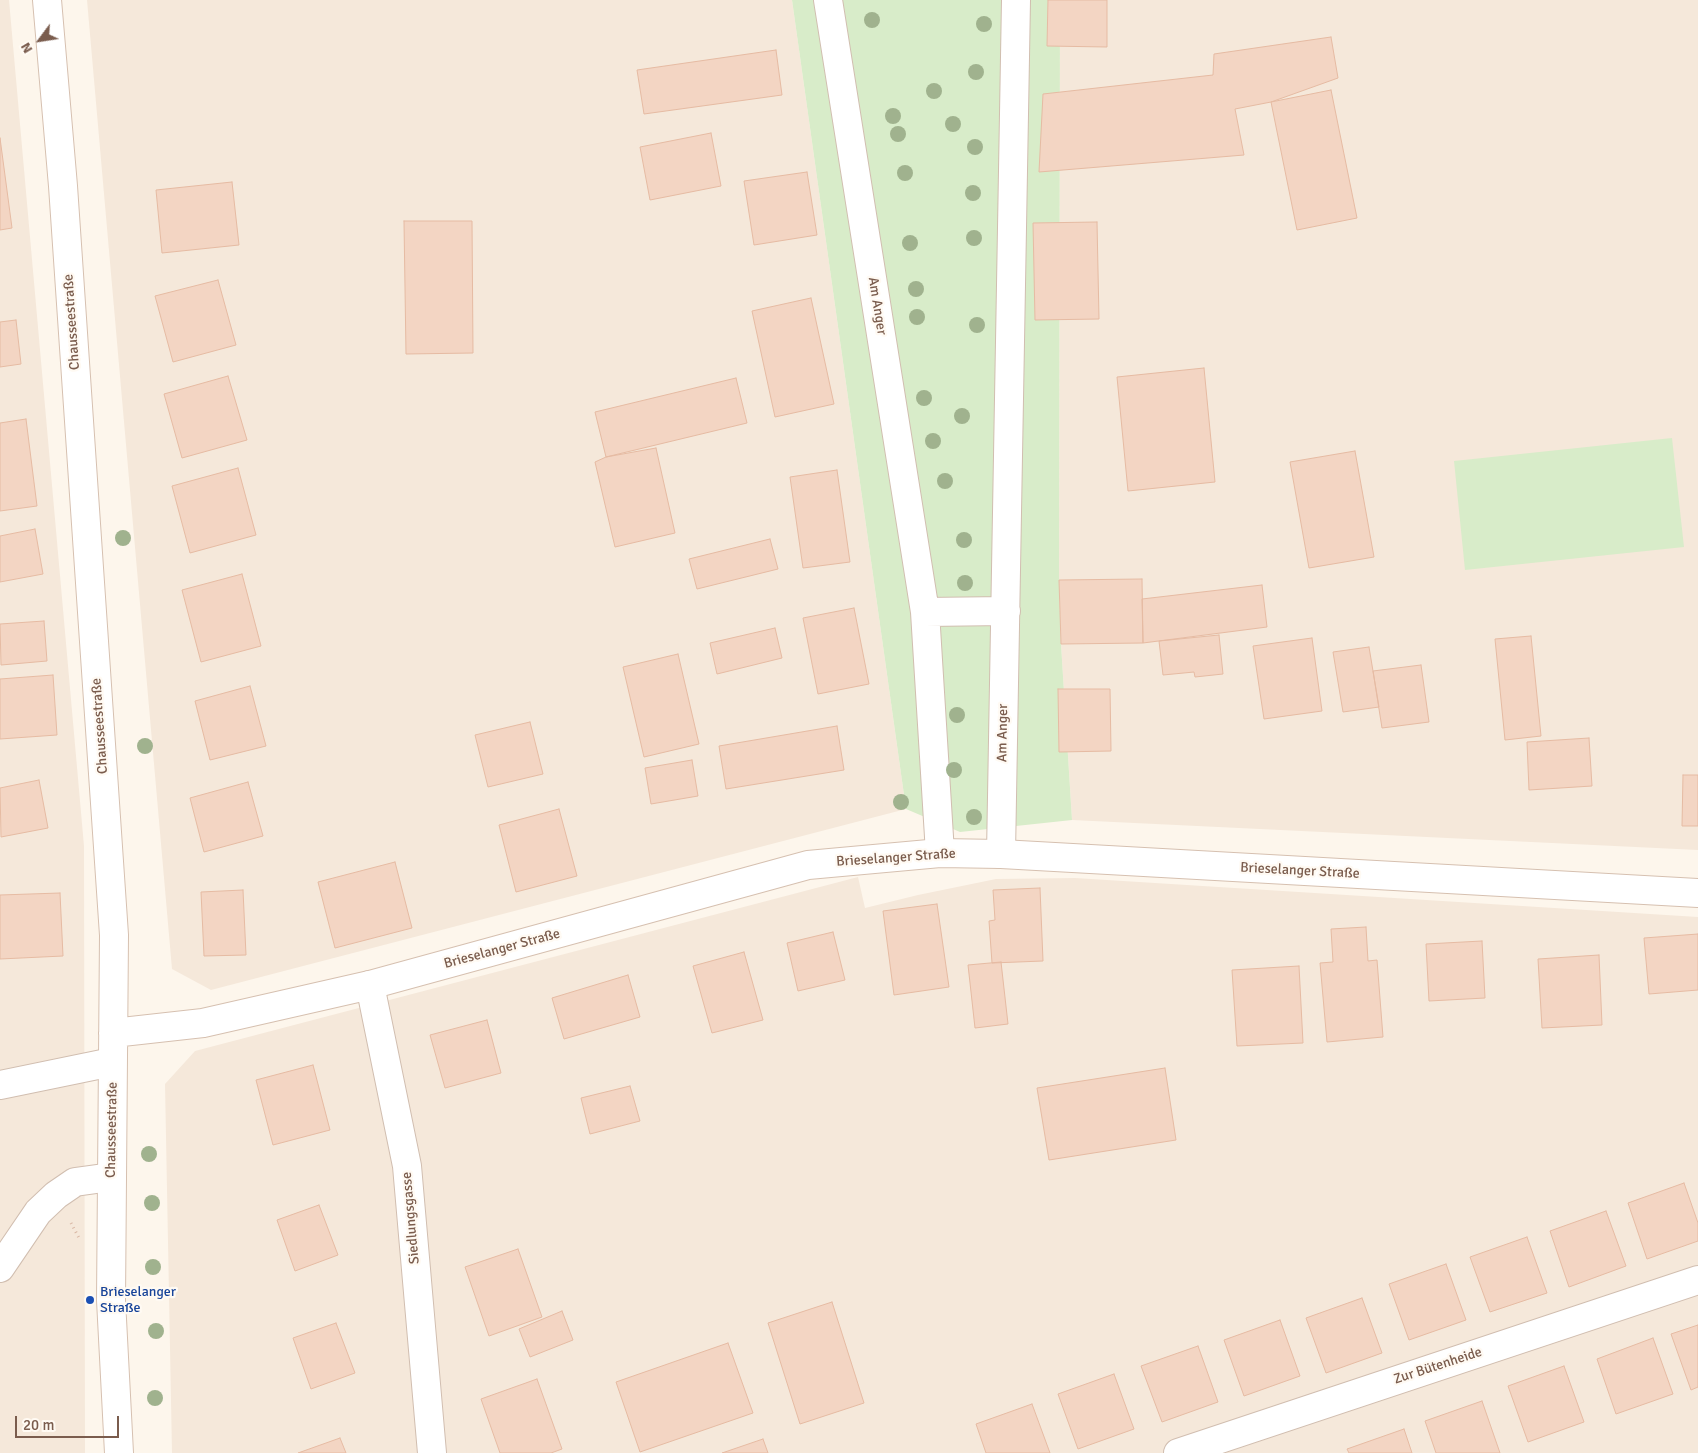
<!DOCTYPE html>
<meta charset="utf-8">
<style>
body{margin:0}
#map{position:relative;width:1698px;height:1453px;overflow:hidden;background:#fdf6ec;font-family:Signika,sans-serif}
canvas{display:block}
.north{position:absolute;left:15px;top:15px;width:50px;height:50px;-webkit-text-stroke:4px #fffaf3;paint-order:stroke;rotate:239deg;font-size:14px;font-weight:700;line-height:20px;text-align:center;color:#7a5c4d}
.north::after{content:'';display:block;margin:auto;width:18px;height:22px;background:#7a5c4d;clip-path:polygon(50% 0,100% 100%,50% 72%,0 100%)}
.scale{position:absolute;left:15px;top:1416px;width:104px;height:22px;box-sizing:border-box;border:2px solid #7a5c4d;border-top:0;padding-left:6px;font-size:15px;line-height:18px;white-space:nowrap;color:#7a5c4d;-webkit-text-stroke:4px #fffaf3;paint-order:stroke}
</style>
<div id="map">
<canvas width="1698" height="1453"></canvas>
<div class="north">N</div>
<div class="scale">20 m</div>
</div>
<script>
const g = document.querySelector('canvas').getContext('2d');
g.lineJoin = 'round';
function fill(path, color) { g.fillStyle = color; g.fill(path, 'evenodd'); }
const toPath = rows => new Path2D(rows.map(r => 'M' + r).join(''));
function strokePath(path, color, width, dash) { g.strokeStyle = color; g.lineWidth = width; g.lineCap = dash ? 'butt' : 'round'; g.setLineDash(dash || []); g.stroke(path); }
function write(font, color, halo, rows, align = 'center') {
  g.font = font + ' Signika,sans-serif'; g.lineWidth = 4.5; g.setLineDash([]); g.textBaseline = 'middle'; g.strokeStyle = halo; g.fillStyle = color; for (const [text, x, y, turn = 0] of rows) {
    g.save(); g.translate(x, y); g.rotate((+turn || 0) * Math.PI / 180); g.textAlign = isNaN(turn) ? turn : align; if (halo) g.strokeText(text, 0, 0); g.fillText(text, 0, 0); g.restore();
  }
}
fill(toPath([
 [0,0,9,0,84,846,85,1453,0,1453],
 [87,0,792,0,906,809,211,990,172,969],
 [1060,0,1698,0,1698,850,1072,820,1061,644,1059,582],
 [858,877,865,908,918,895,996,879,1075,878,1698,917,1698,1453,172,1453,165,1084,195,1051]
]), '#f5e8da');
fill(toPath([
 [792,0,1060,0,1059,582,1061,644,1072,820,960,832,906,809],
 [1672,438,1684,547,1465,570,1454,461]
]), '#d8ecc9');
const building = toPath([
 [1048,0,1107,0,1107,47,1047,46,1048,0],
 [1331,37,1338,78,1271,102,1235,109,1244,155,1039,172,1043,94,1213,75,1214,54,1331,37],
 [776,50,782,95,644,114,637,70,776,50],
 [1331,90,1357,218,1297,230,1271,102,1331,90],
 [711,133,721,186,650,200,640,147,711,133],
 [0,138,12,228,0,230,0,138],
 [807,172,817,235,754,245,744,181,807,172],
 [232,182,239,245,162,253,156,190,232,182],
 [404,221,472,221,473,353,406,354,404,221],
 [1097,222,1099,319,1035,320,1033,223,1097,222],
 [218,280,236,345,173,362,155,296,218,280],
 [811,298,834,404,775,417,752,311,811,298],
 [16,320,21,364,0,367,0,322,16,320],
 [1204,368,1215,482,1128,491,1117,377,1204,368],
 [228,376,247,440,182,458,164,394,228,376],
 [736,378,747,423,606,457,595,412,736,378],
 [26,419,37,506,0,511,0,423,26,419],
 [656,448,675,533,615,547,595,462,606,457,656,448],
 [1355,451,1374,557,1309,568,1290,462,1355,451],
 [238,468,256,535,190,553,172,486,238,468],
 [837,470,850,562,803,568,790,477,837,470],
 [35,529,43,574,0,582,0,536,35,529],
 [770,539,778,569,697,589,689,559,770,539],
 [242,574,261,646,201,662,182,590,242,574],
 [1142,579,1143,643,1061,644,1059,580,1142,579],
 [1262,585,1267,627,1143,643,1142,599,1262,585],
 [854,608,869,684,818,694,803,618,854,608],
 [44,621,47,661,1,665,0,624,44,621],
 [775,628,782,658,717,674,710,643,775,628],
 [1219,635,1223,674,1195,677,1194,672,1163,675,1159,641,1219,635],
 [1531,636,1541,736,1505,740,1495,639,1531,636],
 [1312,638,1322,711,1264,719,1253,646,1312,638],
 [1369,647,1379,707,1343,712,1333,652,1369,647],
 [678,654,699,744,644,757,623,667,678,654],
 [1421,665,1429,722,1382,728,1373,671,1421,665],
 [53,675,57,735,0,739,0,679,53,675],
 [250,686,266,746,210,760,195,701,250,686],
 [1058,689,1110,689,1111,751,1059,752,1058,689],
 [530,722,543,774,488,787,475,735,530,722],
 [837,726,844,770,726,789,719,746,837,726],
 [1589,738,1592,786,1529,790,1527,742,1589,738],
 [692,760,698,796,651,804,645,768,692,760],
 [1683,775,1698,775,1698,826,1682,826,1683,775],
 [39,780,48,828,1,837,0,788,39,780],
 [248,782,263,836,204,852,190,798,248,782],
 [559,809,577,876,516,892,499,825,559,809],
 [395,862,412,928,335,948,318,882,395,862],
 [1040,888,1043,961,992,963,989,921,995,920,993,890,1040,888],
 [243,890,246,955,204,956,201,892,243,890],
 [60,893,63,956,0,959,0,895,60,893],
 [937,904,949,987,894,995,883,911,937,904],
 [1366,927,1368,961,1377,960,1383,1037,1327,1042,1320,963,1333,962,1331,929,1366,927],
 [833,932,845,980,798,991,787,943,833,932],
 [1698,934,1698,990,1649,994,1644,938,1698,934],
 [1482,941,1485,998,1429,1001,1426,944,1482,941],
 [744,952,763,1020,712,1033,693,966,744,952],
 [1599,955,1602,1025,1542,1028,1538,959,1599,955],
 [1001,962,1008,1024,975,1028,968,965,1001,962],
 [1299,966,1303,1043,1237,1046,1232,970,1299,966],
 [628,975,640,1017,564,1039,552,998,628,975],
 [487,1020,501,1073,445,1088,430,1035,487,1020],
 [313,1065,330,1130,273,1145,256,1080,313,1065],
 [1165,1068,1176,1140,1049,1160,1037,1088,1165,1068],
 [630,1086,640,1121,590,1134,581,1098,630,1086],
 [1684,1183,1698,1223,1698,1241,1647,1259,1628,1203,1684,1183],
 [319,1205,338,1255,295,1271,277,1220,319,1205],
 [1606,1211,1626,1266,1569,1287,1550,1231,1606,1211],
 [1527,1237,1547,1293,1490,1312,1470,1257,1527,1237],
 [518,1249,542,1317,489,1336,465,1267,518,1249],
 [1446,1264,1466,1320,1409,1340,1389,1284,1446,1264],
 [1362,1298,1382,1353,1326,1373,1306,1318,1362,1298],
 [832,1302,864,1403,800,1424,768,1323,832,1302],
 [562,1311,573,1340,530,1357,519,1329,562,1311],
 [1280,1320,1300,1376,1244,1396,1224,1340,1280,1320],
 [336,1323,355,1373,311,1389,293,1338,336,1323],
 [1698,1325,1698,1387,1691,1390,1671,1334,1698,1325],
 [1653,1338,1673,1394,1616,1414,1597,1359,1653,1338],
 [728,1343,753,1413,640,1452,616,1382,728,1343],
 [1198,1346,1218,1402,1162,1422,1141,1366,1198,1346],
 [1564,1366,1584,1422,1528,1442,1508,1386,1564,1366],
 [1114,1374,1134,1429,1078,1449,1058,1394,1114,1374],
 [537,1379,562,1449,551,1453,500,1453,481,1399,537,1379],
 [1482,1401,1500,1453,1436,1453,1425,1421,1482,1401],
 [1032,1404,1050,1453,986,1453,976,1424,1032,1404],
 [1404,1429,1412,1453,1349,1453,1347,1449,1404,1429],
 [340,1438,346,1453,298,1453,340,1438],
 [763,1439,768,1453,722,1453,763,1439]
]);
fill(building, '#f3d5c3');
strokePath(building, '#e6bba3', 1);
const street = toPath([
 [828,0,925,612,940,853],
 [925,612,1006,611],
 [1001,854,1016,0],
 [370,985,407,1166,432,1453],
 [0,1085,112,1062],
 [0,1268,38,1212,56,1195,75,1182,111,1177],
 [1178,1453,1698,1280]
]);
const secondary = toPath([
 [47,0,63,186,114,935,111,1300,119,1453],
 [113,1033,203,1023,370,985,808,865,940,853,1001,854,1698,893]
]);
strokePath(street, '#d1beb0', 30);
strokePath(secondary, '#d6c0b0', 30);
strokePath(toPath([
 [71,1223,79,1238]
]), '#d9b8a5', 3, [1, 4]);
strokePath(street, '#fff', 28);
strokePath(secondary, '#fff', 28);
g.fillStyle = '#a0b28e';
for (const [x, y] of [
 [872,20],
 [984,24],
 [976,72],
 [934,91],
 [893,116],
 [953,124],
 [898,134],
 [975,147],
 [905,173],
 [973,193],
 [974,238],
 [910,243],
 [916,289],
 [917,317],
 [977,325],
 [924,398],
 [962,416],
 [933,441],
 [945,481],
 [123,538],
 [964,540],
 [965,583],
 [957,715],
 [145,746],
 [954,770],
 [901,802],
 [974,817],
 [149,1154],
 [152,1203],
 [153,1267],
 [156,1331],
 [155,1398]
]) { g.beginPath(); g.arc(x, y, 8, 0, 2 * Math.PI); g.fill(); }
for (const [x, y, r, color] of [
 [90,1300,5,"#1a4fb4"]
]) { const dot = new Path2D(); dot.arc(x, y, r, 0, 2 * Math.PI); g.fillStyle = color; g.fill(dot); strokePath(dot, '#fffaf3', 2); }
write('14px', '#7a5c4d', '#fffaf3', [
 ["Am Anger",877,306,81],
 ["Chausseestraße",72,322,-94],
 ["Chausseestraße",100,726,-94],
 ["Am Anger",1003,733,-89],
 ["Brieselanger Straße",896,858,-4],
 ["Brieselanger Straße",1300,871,3],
 ["Brieselanger Straße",502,949,-15],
 ["Chausseestraße",112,1130,-89],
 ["Siedlungsgasse",411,1218,-95],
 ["Zur Bütenheide",1438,1366,-18]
]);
write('14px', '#164399', '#fffaf3', [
 ["Brieselanger",100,1292],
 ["Straße",100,1308]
], 'left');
</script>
